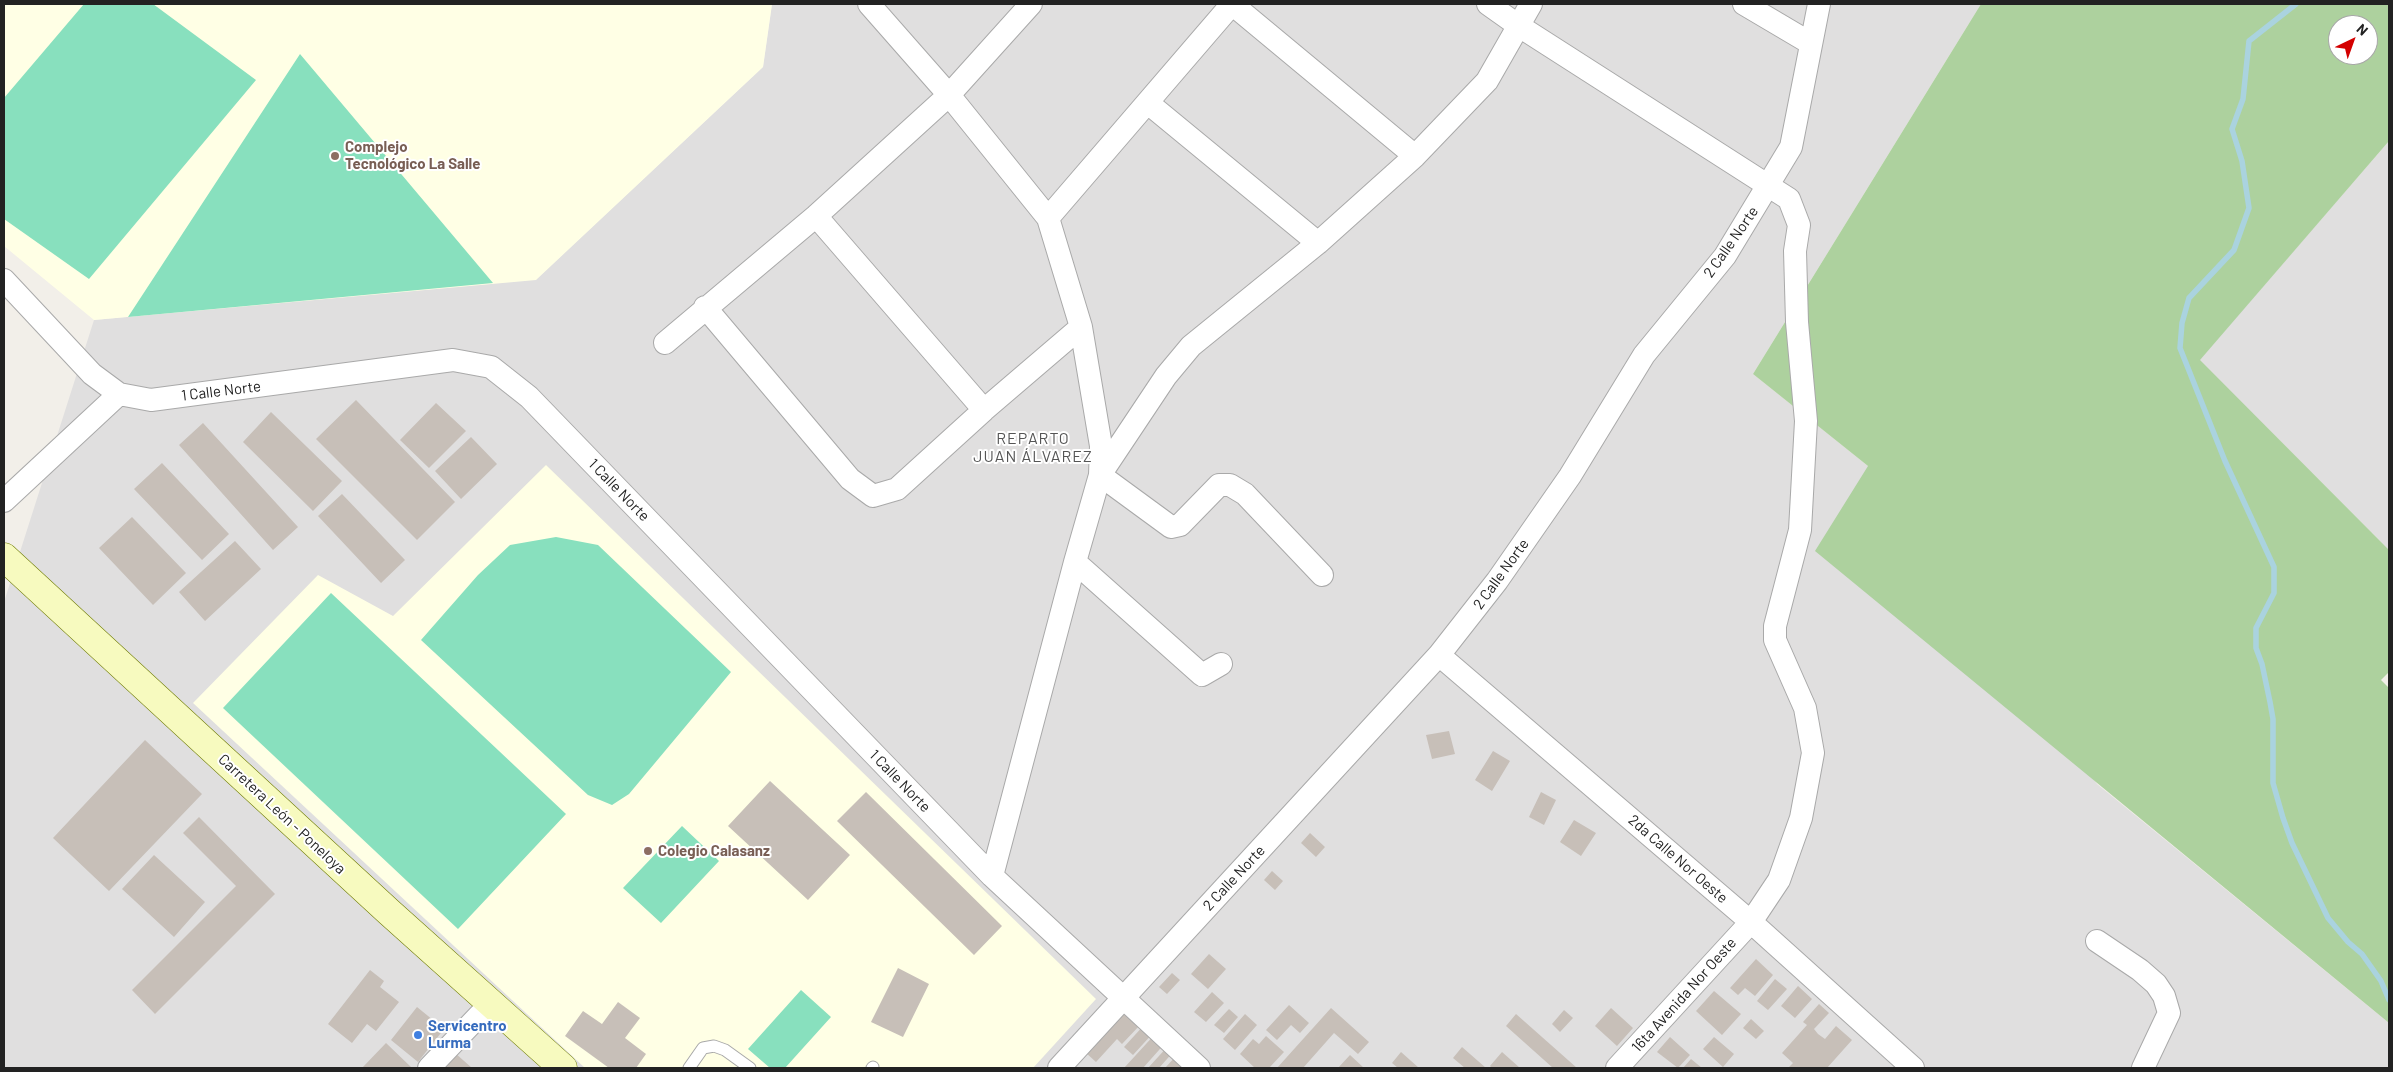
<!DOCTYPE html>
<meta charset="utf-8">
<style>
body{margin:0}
#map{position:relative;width:2393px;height:1072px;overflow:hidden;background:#f2efe9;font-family:Barlow,sans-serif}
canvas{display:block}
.frame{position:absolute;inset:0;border:5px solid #222;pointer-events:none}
.north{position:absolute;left:2328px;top:15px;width:50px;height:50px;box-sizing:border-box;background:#fff;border:1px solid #a7a7a7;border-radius:50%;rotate:42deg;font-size:14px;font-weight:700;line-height:20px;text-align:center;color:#222}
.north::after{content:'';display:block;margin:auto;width:18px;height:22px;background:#d40000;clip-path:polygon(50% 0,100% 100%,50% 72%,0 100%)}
</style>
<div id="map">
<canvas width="2393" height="1072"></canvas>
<div class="frame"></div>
<div class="north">N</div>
</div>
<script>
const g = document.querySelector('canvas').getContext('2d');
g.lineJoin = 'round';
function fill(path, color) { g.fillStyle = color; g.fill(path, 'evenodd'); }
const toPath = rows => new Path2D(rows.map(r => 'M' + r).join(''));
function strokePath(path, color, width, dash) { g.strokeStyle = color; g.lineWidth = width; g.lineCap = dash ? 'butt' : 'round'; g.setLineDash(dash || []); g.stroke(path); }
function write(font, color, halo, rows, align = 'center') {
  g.font = font + ' Barlow,sans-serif'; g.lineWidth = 4; g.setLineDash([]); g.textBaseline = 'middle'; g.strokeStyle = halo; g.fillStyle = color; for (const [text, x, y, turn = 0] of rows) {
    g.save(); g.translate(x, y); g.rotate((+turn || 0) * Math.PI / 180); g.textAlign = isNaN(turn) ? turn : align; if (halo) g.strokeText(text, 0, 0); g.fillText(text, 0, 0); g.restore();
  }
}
fill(toPath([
 [772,4,1981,4,1753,374,1868,466,2097,784,2389,1023,2389,1068,4,1068,4,602,94,320,536,279,763,67],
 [2389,141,2389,550,2199,360]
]), '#e0dfdf');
fill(toPath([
 [4,4,772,4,763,67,536,280,94,320,4,246],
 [546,465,1096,999,1033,1068,585,1068,193,703,318,575,393,616]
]), '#ffffe5');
fill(toPath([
 [1981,4,2389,4,2389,141,2200,360,2389,550,2389,672,2381,680,2389,688,2389,1023,1815,551,1868,466,1753,374],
 [2338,25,2368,25,2368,55,2338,55]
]), '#add19e');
fill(toPath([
 [84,4,153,4,256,80,89,279,4,219,4,98],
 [300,54,493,283,128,317],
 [556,537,598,545,731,672,629,794,612,805,588,795,421,640,478,575,510,545],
 [331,593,566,814,458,929,223,708],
 [682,826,719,861,661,923,623,888],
 [801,990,831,1017,785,1068,770,1068,748,1049]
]), '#88e0be');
strokePath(toPath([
 [2296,4,2249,41,2243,99,2232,129,2242,161,2249,208,2234,250,2189,298,2182,323,2180,348,2225,461,2274,567,2274,593,2256,628,2256,648,2262,664,2270,702,2273,719,2273,783,2283,818,2292,843,2328,918,2348,942,2362,954,2381,981,2389,1000]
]), '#aad3df', 5.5);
fill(toPath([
 [356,400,455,502,417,540,316,439],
 [436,403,466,431,429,468,400,440],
 [271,412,342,481,313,511,243,442],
 [203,423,298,527,273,550,179,445],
 [471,437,497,464,461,499,435,471],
 [162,463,229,534,202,560,134,489],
 [342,494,405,560,381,583,318,516],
 [132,517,186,573,153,605,99,548],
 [235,541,261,569,205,621,179,592],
 [1449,731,1455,754,1432,759,1426,735],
 [145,740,202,794,109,891,53,838],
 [1493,751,1510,761,1492,791,1475,780],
 [770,781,850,855,808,900,728,826],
 [866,792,1002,926,974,955,837,821],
 [1541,792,1556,800,1544,825,1529,817],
 [199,817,275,894,155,1014,132,990,236,886,183,833],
 [1574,820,1596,833,1581,856,1560,842],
 [1310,833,1325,847,1316,857,1301,843],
 [154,855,205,902,174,937,122,889],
 [1272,871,1283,881,1275,890,1264,880],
 [1209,954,1226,969,1208,989,1191,974],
 [1756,959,1773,975,1755,996,1745,988,1738,995,1730,988],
 [898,968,929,984,903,1037,871,1022],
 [370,970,384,981,380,987,399,1002,376,1031,367,1024,352,1043,328,1024],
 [1172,973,1180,980,1167,994,1159,987],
 [1775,979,1787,989,1768,1010,1757,1001],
 [1798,986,1812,999,1795,1018,1781,1006],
 [1714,991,1741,1014,1722,1035,1696,1011],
 [1212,992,1224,1003,1206,1022,1194,1012],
 [618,1002,640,1018,625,1038,646,1054,636,1068,609,1068,565,1036,583,1011,602,1024],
 [1819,1004,1829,1013,1814,1029,1818,1034,1825,1039,1836,1026,1852,1040,1827,1068,1788,1068,1793,1063,1782,1053,1807,1025,1803,1022],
 [1289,1005,1309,1023,1300,1033,1291,1025,1277,1040,1266,1030],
 [417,1007,444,1029,418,1062,391,1040],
 [1124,1008,1141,1024,1122,1044,1117,1039,1096,1062,1085,1052],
 [1331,1008,1369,1042,1358,1054,1334,1033,1303,1068,1277,1068],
 [1611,1008,1633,1028,1617,1046,1595,1026],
 [1229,1009,1238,1017,1224,1033,1214,1025],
 [1564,1010,1573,1018,1560,1032,1552,1024],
 [1245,1014,1257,1025,1235,1050,1223,1039],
 [1516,1014,1577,1068,1553,1068,1506,1026],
 [1751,1019,1764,1031,1756,1039,1743,1028],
 [1145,1024,1154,1032,1133,1055,1124,1047],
 [1157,1032,1167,1041,1143,1068,1124,1068],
 [1266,1036,1284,1052,1269,1068,1255,1068,1240,1054,1253,1039,1259,1044],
 [1670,1037,1690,1055,1678,1068,1657,1052],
 [1714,1037,1734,1054,1723,1067,1703,1049],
 [386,1043,411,1067,362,1068],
 [1169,1045,1175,1050,1159,1068,1148,1068],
 [1462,1047,1486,1068,1465,1068,1453,1058],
 [1401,1052,1419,1068,1398,1068,1392,1063],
 [1502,1052,1520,1068,1492,1068,1490,1066],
 [455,1053,472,1068,441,1068],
 [1177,1055,1192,1068,1165,1068],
 [1350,1055,1364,1068,1338,1068],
 [1691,1059,1702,1068,1683,1068]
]), '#c7bfb8');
const service = toPath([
 [689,1068,703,1048,714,1046,725,1050,750,1068],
 [872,1068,873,1067]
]);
const minor = toPath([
 [869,4,949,95,1048,218,1081,327,1101,446,1100,475,1075,562,992,876],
 [1232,4,1415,156],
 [1488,4,1519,26,1789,199,1799,225,1795,251,1797,322,1806,421,1800,530,1775,626,1775,640,1805,708,1813,753,1801,818,1779,880,1751,922,1617,1068],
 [1744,4,1810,43],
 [1148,103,1318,243],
 [816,216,984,410],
 [1048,218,1232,4],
 [4,280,92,374,119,394,151,400,453,360,491,367,529,397,992,876,1199,1068],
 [705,307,850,479,873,496,897,489,984,410,1081,327],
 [665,343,816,216,949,95,1031,4],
 [4,501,119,394],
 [1075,562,1202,675,1221,664],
 [1322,575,1245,494,1230,485,1219,485,1180,525,1171,527,1100,475,1166,376,1191,346,1318,243,1415,156,1487,81,1531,4],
 [1439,655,1751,922,1913,1068],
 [2097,941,2140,970,2156,984,2164,996,2169,1013,2143,1068],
 [429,1068,492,1002],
 [1059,1068,1439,655,1497,581,1570,476,1644,355,1725,256,1791,147,1819,4]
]);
const secondary = toPath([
 [4,557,389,912,563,1068]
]);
strokePath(service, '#a9a9a9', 13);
strokePath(minor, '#a9a9a9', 24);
strokePath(secondary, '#707d05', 29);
strokePath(service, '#fff', 11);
strokePath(minor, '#fff', 22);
strokePath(secondary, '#f7fabf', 28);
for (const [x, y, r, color] of [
 [335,156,5,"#8d6e63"],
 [648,851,5,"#8d6e63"],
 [418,1035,5,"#3f7fe0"]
]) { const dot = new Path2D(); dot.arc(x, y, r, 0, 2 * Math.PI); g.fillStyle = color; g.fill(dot); strokePath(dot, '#fff', 2); }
write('bold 15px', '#785e54', '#fff', [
 ["Complejo",345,147],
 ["Tecnológico La Salle",345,164],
 ["Colegio Calasanz",658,851]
], 'left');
write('15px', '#222', '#fff', [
 ["2 Calle Norte",1731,242,-55],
 ["1 Calle Norte",221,391,-7],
 ["1 Calle Norte",619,490,46],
 ["2 Calle Norte",1501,574,-54],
 ["1 Calle Norte",900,781,46],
 ["Carretera León - Poneloya",282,814,43],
 ["2da Calle Nor Oeste",1678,859,41],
 ["2 Calle Norte",1234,878,-47],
 ["16ta Avenida Nor Oeste",1684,995,-48]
]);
write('bold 15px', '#366cbe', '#fff', [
 ["Servicentro",428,1026],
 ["Lurma",428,1043]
], 'left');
g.letterSpacing = '1px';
write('16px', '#555', '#fff', [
 ["REPARTO",1033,439],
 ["JUAN ÁLVAREZ",1033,457]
]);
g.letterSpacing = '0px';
</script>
